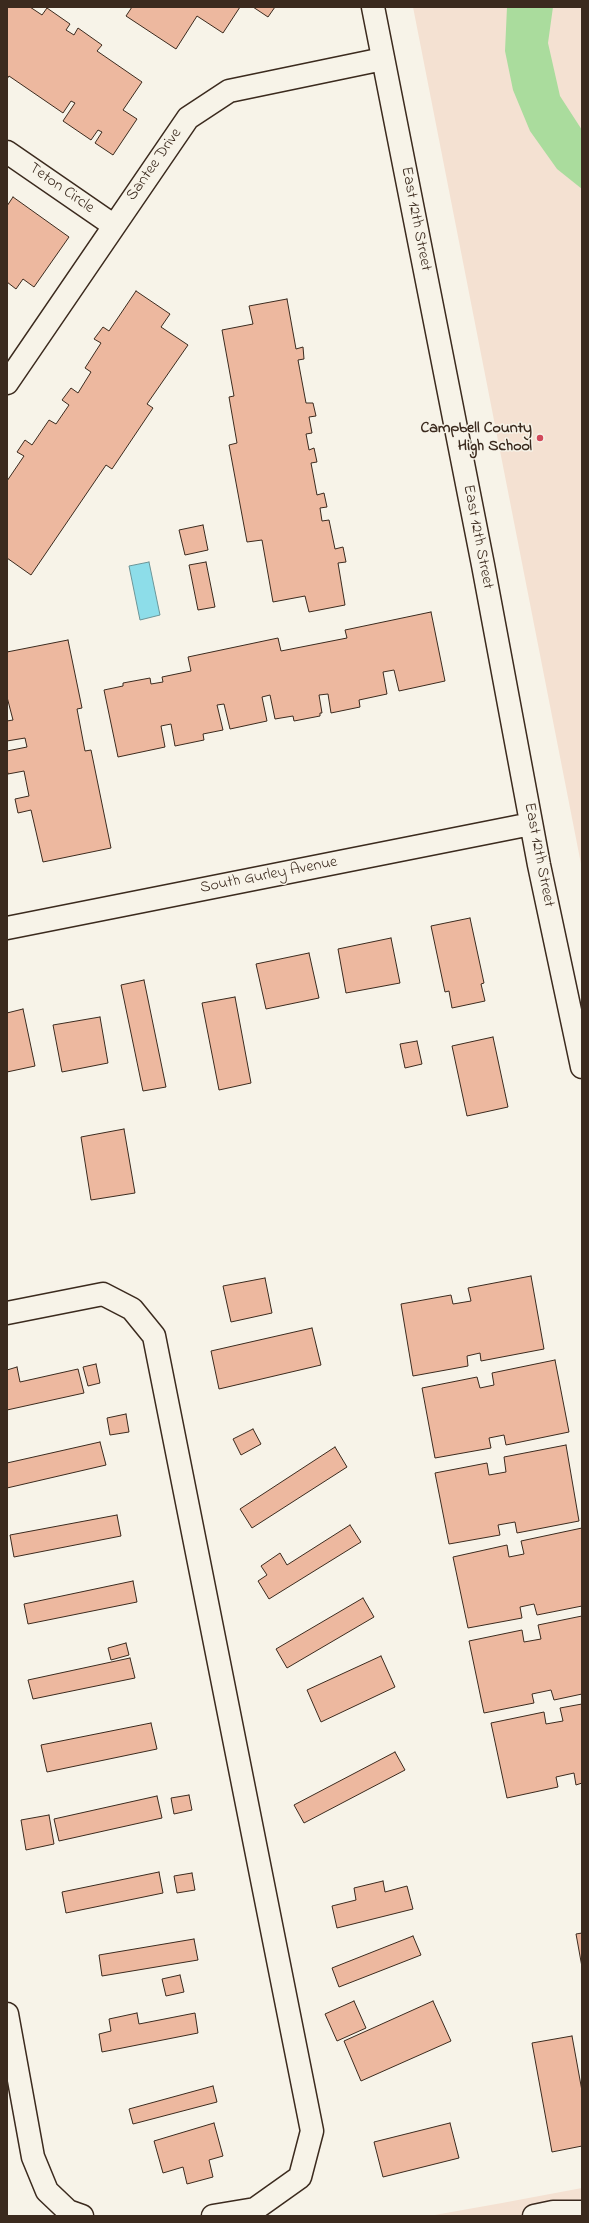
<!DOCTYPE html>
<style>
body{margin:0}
#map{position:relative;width:589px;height:2223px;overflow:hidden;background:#f7f3e8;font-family:"Indie Flower",sans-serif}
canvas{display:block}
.frame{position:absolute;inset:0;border:8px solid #3b2a1e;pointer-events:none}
</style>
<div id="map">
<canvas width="589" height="2223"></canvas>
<div class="frame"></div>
</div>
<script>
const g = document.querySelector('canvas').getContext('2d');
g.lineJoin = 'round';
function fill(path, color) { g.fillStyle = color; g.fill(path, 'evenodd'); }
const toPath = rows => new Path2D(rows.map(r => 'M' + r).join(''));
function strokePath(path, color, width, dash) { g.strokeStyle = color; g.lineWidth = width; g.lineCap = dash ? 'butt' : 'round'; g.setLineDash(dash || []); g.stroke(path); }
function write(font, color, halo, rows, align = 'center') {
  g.font = font + ' "Indie Flower",sans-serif'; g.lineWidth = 3; g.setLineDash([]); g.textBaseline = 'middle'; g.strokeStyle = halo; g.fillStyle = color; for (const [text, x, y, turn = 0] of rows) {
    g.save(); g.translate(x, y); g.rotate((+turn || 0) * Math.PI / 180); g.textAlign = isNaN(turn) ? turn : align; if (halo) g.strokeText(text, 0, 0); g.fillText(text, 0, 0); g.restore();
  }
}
fill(toPath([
 [413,7,582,7,582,869],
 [582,2188,582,2216,429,2216,502,2203]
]), '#f4e1d2');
fill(toPath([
 [507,7,553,7,548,43,560,96,582,130,582,189,557,169,530,131,513,90,505,51]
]), '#aadc9d');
const water = toPath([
 [149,562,160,615,140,620,129,566,149,562]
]);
fill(water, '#8ddde9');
strokePath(water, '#6c9598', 1);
const building = toPath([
 [7,7,30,7,42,15,47,8,70,24,66,30,74,35,78,28,102,45,97,51,142,82,123,110,137,119,113,155,95,143,102,132,98,130,91,140,63,121,75,103,71,101,63,113,9,76,7,79,7,7],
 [132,7,240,7,223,33,197,16,176,49,126,16,132,7],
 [253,7,275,7,268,17,253,7],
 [13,197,69,237,34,287,23,279,16,289,7,282,7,206,13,197],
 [136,291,170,314,161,327,188,345,147,404,153,408,112,469,106,465,31,575,7,558,7,481,24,456,17,452,25,440,32,445,49,420,56,424,69,405,62,400,71,388,78,393,91,372,85,368,101,343,94,339,103,327,109,331,136,291],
 [287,299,296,349,303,347,304,359,298,360,306,403,313,403,316,416,309,417,312,433,306,434,309,450,314,448,317,462,311,463,317,495,324,493,327,507,320,508,322,521,329,520,335,549,343,547,346,562,338,563,345,605,309,612,305,596,273,602,262,540,247,542,229,445,237,443,229,397,234,396,222,330,253,324,249,306,287,299],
 [203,525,208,550,185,555,179,530,203,525],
 [206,562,215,607,198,610,189,565,206,562],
 [431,612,445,681,399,691,394,670,383,672,387,694,359,700,360,707,331,713,328,694,319,695,322,713,320,713,320,716,294,721,293,716,275,719,270,695,262,697,267,721,230,729,224,704,217,705,223,730,203,734,204,740,175,746,171,724,161,726,165,747,118,757,104,690,123,686,123,683,150,678,151,684,163,682,162,677,191,671,188,657,278,638,281,651,347,638,345,630,431,612],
 [68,640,82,708,77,709,85,751,91,750,111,848,43,862,31,810,18,813,15,799,29,796,24,771,8,774,7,769,7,751,27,747,25,738,7,741,7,721,13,720,7,697,7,652,68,640],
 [470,918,484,983,481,984,485,1001,452,1008,449,991,445,992,431,926,470,918],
 [391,938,400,983,346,993,338,949,391,938],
 [309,953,319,998,266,1009,256,964,309,953],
 [144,980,166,1087,143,1091,121,985,144,980],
 [235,997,251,1083,219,1090,202,1003,235,997],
 [23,1009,35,1066,7,1072,7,1013,23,1009],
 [100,1017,108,1063,62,1072,53,1025,100,1017],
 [493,1037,508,1107,467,1116,452,1046,493,1037],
 [417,1041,422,1064,405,1068,400,1044,417,1041],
 [124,1129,135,1193,91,1200,81,1137,124,1129],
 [531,1276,544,1349,481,1361,480,1353,467,1356,468,1366,413,1376,401,1304,451,1295,453,1304,471,1301,468,1288,531,1276],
 [265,1278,272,1313,231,1322,223,1286,265,1278],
 [312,1328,321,1365,219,1389,211,1351,312,1328],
 [555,1360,569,1432,506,1445,504,1435,489,1438,491,1448,435,1458,422,1388,477,1377,480,1388,494,1385,492,1373,555,1360],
 [96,1364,100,1383,88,1386,83,1367,96,1364],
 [17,1367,20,1382,78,1369,84,1393,7,1410,7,1370,17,1367],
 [126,1414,129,1432,110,1435,107,1418,126,1414],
 [253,1429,261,1444,241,1455,233,1439,253,1429],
 [100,1442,106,1465,7,1488,7,1463,100,1442],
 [566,1445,579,1521,517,1533,515,1522,498,1525,500,1535,449,1544,435,1473,487,1463,489,1475,506,1472,504,1457,566,1445],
 [335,1447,347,1467,252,1528,240,1509,335,1447],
 [117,1515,121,1536,14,1557,10,1535,117,1515],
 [350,1525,361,1542,269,1599,258,1581,267,1575,261,1566,280,1553,287,1565,350,1525],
 [582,1528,582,1606,537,1615,534,1604,520,1607,522,1618,468,1628,453,1557,507,1545,509,1557,524,1554,521,1541,582,1528],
 [133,1581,137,1602,28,1624,24,1604,133,1581],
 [363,1598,374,1617,287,1668,276,1649,363,1598],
 [582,1616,582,1694,554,1700,551,1690,532,1694,534,1703,484,1713,469,1641,522,1630,524,1642,541,1639,538,1625,582,1616],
 [126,1643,129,1655,111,1660,108,1648,126,1643],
 [381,1656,395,1687,321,1722,307,1690,381,1656],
 [130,1658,135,1678,33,1699,28,1680,130,1658],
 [582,1704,582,1783,576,1785,574,1773,556,1777,558,1787,507,1798,491,1723,544,1712,546,1724,563,1721,560,1708,582,1704],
 [151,1723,157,1749,47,1772,41,1745,151,1723],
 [395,1752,405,1770,304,1823,294,1805,395,1752],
 [189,1795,192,1810,174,1814,171,1798,189,1795],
 [157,1796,162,1818,59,1841,54,1819,157,1796],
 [49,1815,54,1844,26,1850,21,1820,49,1815],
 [159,1872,163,1893,66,1913,62,1892,159,1872],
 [192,1873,195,1890,177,1893,174,1876,192,1873],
 [383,1881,385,1892,407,1886,413,1909,337,1928,332,1906,356,1900,354,1888,383,1881],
 [582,1933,582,1967,576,1934,582,1933],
 [413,1936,421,1955,339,1987,332,1968,413,1936],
 [194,1939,198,1960,102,1976,99,1955,194,1939],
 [180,1975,184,1992,166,1996,162,1979,180,1975],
 [354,2001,366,2028,337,2041,325,2014,354,2001],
 [433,2001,451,2041,361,2081,344,2041,433,2001],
 [137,2013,139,2024,195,2013,198,2033,102,2052,99,2034,111,2031,109,2019,137,2013],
 [572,2036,582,2091,582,2146,552,2152,532,2043,572,2036],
 [213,2086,217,2102,133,2124,129,2109,213,2086],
 [214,2123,223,2156,209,2160,213,2177,187,2184,183,2167,163,2173,154,2141,214,2123],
 [450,2123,459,2158,383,2177,374,2142,450,2123]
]);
fill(building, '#edb89f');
strokePath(building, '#3b2a1e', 1);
const minor = toPath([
 [373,7,483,565,539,865,582,1067],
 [7,152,113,225],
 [7,383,188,118,229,91,383,59],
 [7,928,531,824],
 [7,1313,103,1294,132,1309,154,1336,312,2131,300,2177,255,2209,213,2216],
 [7,2014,33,2157,47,2191,68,2211,82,2216],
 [534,2216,553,2212,582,2212]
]);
strokePath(minor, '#3b2a1e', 25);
strokePath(minor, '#f7f3e8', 22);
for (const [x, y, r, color] of [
 [540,438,4,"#d1495b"]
]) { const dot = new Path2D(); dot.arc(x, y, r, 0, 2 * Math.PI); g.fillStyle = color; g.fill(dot); strokePath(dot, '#f7f3e8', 1.5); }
write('16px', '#3b2a1e', '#f7f3e8', [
 ["Santee Drive",155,165,-55],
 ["Teton Circle",61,189,35],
 ["East 12th Street",415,219,79],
 ["East 12th Street",477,537,79],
 ["East 12th Street",538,855,79],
 ["South Gurley Avenue",269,876,-11]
]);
write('bold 16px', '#3b2a1e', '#f7f3e8', [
 ["Campbell County",532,429],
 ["High School",532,447]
], 'right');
</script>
